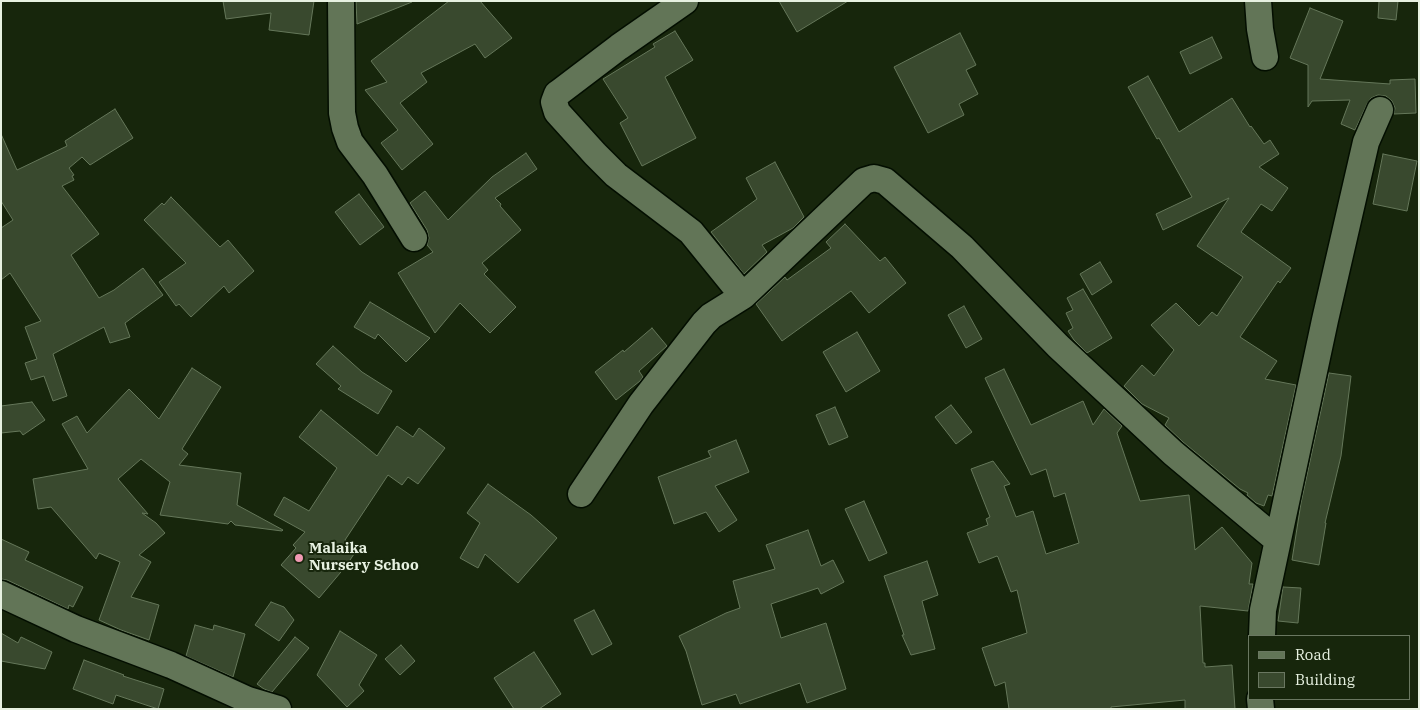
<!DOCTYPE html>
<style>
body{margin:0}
#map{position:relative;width:1420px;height:710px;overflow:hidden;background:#17260c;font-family:"IBM Plex Serif",serif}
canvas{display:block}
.frame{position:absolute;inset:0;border:2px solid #e7f1e1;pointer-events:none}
.legend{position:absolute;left:1248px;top:635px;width:162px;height:65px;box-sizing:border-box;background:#17260c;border:1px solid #6a7761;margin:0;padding:6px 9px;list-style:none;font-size:15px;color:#e7f1e1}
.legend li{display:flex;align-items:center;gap:10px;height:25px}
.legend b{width:25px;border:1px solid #6a7761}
</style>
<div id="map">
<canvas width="1420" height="710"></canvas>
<div class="frame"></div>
<ul class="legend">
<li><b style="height:6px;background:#627557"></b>Road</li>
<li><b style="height:14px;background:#39492e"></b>Building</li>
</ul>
</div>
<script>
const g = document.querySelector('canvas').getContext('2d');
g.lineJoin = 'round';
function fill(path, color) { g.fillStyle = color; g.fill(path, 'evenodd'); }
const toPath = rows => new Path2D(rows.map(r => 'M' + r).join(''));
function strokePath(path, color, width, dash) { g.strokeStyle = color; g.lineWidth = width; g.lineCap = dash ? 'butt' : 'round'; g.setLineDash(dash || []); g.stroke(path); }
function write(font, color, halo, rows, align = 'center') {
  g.font = font + ' "IBM Plex Serif",serif'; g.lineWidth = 4; g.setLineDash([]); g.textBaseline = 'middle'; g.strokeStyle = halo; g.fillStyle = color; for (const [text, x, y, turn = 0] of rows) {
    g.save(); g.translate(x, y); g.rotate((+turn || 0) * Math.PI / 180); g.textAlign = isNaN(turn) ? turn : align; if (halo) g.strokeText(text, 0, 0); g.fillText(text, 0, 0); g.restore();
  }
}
const building = toPath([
 [223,1,314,1,309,35,269,30,271,13,226,19,223,1],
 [356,1,412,1,412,2,357,24,356,1],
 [449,1,480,1,512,38,485,58,475,44,421,73,427,82,400,103,433,144,402,170,381,143,398,130,365,90,387,82,371,61,449,1],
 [779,1,848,1,797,32,779,1],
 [1379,1,1398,1,1396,20,1378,18,1379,1],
 [1310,8,1343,21,1320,79,1390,84,1390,80,1415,79,1416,113,1394,114,1395,108,1392,101,1386,96,1378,95,1371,98,1367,104,1355,130,1341,124,1350,100,1312,101,1308,107,1308,65,1290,58,1310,8],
 [675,31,693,60,665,77,696,138,642,166,620,123,628,118,603,79,655,47,653,44,675,31],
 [960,33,976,65,966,70,978,94,959,104,964,115,928,133,894,67,960,33],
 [1212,37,1222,58,1190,74,1180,52,1212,37],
 [1148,76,1179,132,1232,98,1250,127,1251,126,1264,144,1270,140,1279,154,1259,167,1288,188,1272,211,1261,204,1241,232,1291,268,1280,283,1278,281,1240,337,1277,361,1265,379,1296,385,1272,496,1268,495,1264,506,1256,503,1247,495,1248,493,1240,489,1183,442,1165,425,1169,418,1142,404,1124,386,1142,365,1154,376,1174,350,1151,325,1176,303,1199,326,1212,312,1217,316,1243,277,1197,246,1229,198,1163,230,1156,214,1192,197,1159,138,1157,139,1128,87,1148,76],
 [115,109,133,138,90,165,82,157,69,168,74,175,72,176,74,180,62,186,99,234,71,255,99,298,114,290,143,268,163,295,125,323,130,337,110,343,104,327,53,354,67,396,53,401,44,376,31,380,25,363,37,359,25,327,41,321,10,273,1,280,1,228,13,220,1,201,1,134,17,170,67,146,65,141,115,109],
 [526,153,537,169,495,198,501,204,500,206,521,230,482,263,488,270,484,274,516,307,490,333,460,303,435,333,398,273,433,252,427,245,429,238,427,230,410,203,425,191,448,220,492,177,526,153],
 [1383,154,1417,161,1407,211,1373,204,1383,154],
 [775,162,804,217,793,228,762,245,767,252,744,274,711,232,757,199,746,178,775,162],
 [359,194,384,227,360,245,335,212,359,194],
 [171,197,220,247,228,240,254,271,229,293,224,286,191,317,179,304,176,306,159,282,186,263,144,220,162,203,164,205,171,197],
 [845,224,880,261,885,257,906,283,869,313,851,291,782,341,756,304,785,277,787,280,831,248,826,242,845,224],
 [1100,262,1112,282,1092,295,1080,274,1100,262],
 [1083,289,1112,338,1087,353,1074,340,1068,331,1073,328,1066,313,1073,310,1067,298,1083,289],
 [370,302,430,338,406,362,378,334,375,339,354,327,370,302],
 [964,306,982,339,966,348,948,315,964,306],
 [652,328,667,346,639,371,643,377,640,381,616,400,595,372,623,350,624,352,652,328],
 [857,332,880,371,846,392,823,352,857,332],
 [333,346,362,372,392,391,378,414,338,389,341,386,316,364,333,346],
 [192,368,221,387,182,449,188,454,179,465,241,473,237,505,283,530,282,531,235,525,231,521,228,524,160,515,170,482,141,459,118,479,148,514,142,513,156,523,165,533,139,555,151,562,131,597,159,605,149,640,121,630,99,620,120,562,99,553,96,559,51,507,38,509,33,479,88,469,62,424,77,416,87,433,129,389,159,419,192,368],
 [1004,369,1031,425,1083,401,1093,425,1104,409,1122,426,1117,433,1140,501,1189,495,1195,550,1222,527,1252,563,1249,584,1253,584,1248,611,1200,606,1203,663,1205,663,1205,667,1232,665,1235,709,1185,709,1185,700,1111,707,1111,709,1009,709,1005,682,995,686,982,648,1027,633,1017,590,1011,592,998,557,997,556,979,563,967,533,988,525,986,519,990,517,971,469,993,461,1010,484,1004,486,1016,517,1033,511,1046,554,1079,543,1065,493,1054,497,1046,469,1031,475,985,378,1004,369],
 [1329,373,1351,376,1341,456,1325,523,1326,523,1319,565,1292,560,1301,503,1329,373],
 [32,402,45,420,23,435,20,431,1,433,1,406,32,402],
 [951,405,972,432,956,444,935,417,951,405],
 [835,407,848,437,829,445,816,415,835,407],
 [321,410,377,456,397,426,413,437,419,428,445,448,418,484,408,477,402,485,388,475,345,540,358,548,346,566,319,598,281,565,296,548,293,545,305,532,274,515,284,497,309,511,337,468,299,437,321,410],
 [736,440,749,472,715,486,737,520,719,532,706,512,674,524,658,477,711,457,708,451,736,440],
 [488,484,531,515,557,538,518,583,485,554,478,568,460,558,480,523,467,513,488,484],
 [864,501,887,553,869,561,845,509,864,501],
 [808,530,821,566,833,560,844,582,821,594,818,588,771,604,781,638,826,623,846,689,807,703,800,683,740,704,736,694,702,705,686,651,679,636,726,613,740,608,733,581,775,569,766,545,808,530],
 [1,539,29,552,25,560,83,587,73,607,69,605,68,609,7,580,1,579,1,539],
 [927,561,938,595,922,601,935,649,911,655,902,635,904,635,884,576,927,561],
 [1283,587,1301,588,1298,623,1278,621,1283,587],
 [271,602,284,607,294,620,279,641,255,625,271,602],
 [594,610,612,644,592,655,574,620,594,610],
 [195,625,213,630,214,625,245,634,233,677,186,656,195,625],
 [340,631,377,655,359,685,364,691,347,707,317,675,340,631],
 [1,633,18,643,21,637,52,652,45,669,1,661,1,633],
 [295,637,309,648,272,692,264,689,257,684,295,637],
 [401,645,415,661,400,675,385,659,401,645],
 [534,652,561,694,539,709,514,709,494,678,534,652],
 [84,660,124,675,123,676,164,689,158,709,116,695,113,704,73,689,84,660]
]);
fill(building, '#39492e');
strokePath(building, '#65775a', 1);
const minor = toPath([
 [341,1,342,113,345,128,350,142,375,175,414,238],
 [685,1,619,47,561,91,557,94,554,102,557,112,595,154,616,175,691,232,743,296],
 [1258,1,1260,29,1265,57],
 [581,494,641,404,704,323,711,316,743,296,864,181,874,178,885,181,962,247,1058,346,1173,453,1277,540],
 [1,594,76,629,171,665,248,700,278,709],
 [1262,636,1263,610,1325,320,1366,142,1380,110],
 [1260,699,1261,709]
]);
strokePath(minor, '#030e00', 29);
strokePath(minor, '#627557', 26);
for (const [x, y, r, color] of [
 [299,558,5,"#f19ab4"]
]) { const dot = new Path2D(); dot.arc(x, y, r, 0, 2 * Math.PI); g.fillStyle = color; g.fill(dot); strokePath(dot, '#17260c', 2); }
write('bold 15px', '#e7f1e1', '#17260c', [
 ["Malaika",309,549],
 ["Nursery Schoo",309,566]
], 'left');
</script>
